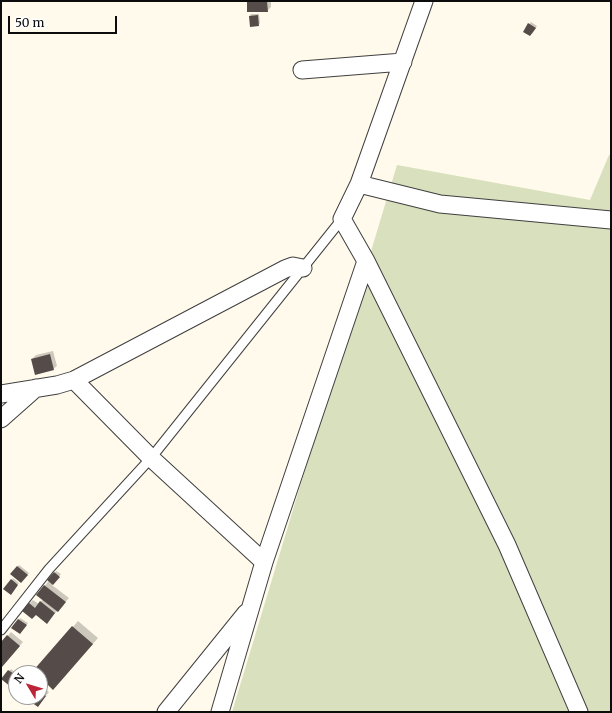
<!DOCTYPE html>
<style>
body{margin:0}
#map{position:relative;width:612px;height:713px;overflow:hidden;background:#fffaeb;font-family:Merriweather,serif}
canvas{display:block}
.frame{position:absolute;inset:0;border:2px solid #0c0c0c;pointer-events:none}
.north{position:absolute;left:8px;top:665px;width:40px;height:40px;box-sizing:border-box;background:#fff;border:1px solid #9e9e9e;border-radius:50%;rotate:308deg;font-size:11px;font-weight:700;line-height:16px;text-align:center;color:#0c0c0c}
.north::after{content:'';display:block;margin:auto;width:14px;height:18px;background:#bc2438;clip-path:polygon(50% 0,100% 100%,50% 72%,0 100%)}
.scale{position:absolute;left:8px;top:16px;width:109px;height:18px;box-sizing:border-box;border:2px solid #0c0c0c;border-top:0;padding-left:5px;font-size:12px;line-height:14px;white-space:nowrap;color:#0c0c0c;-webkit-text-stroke:3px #fff;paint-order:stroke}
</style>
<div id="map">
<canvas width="612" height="713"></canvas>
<div class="frame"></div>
<div class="north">N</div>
<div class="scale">50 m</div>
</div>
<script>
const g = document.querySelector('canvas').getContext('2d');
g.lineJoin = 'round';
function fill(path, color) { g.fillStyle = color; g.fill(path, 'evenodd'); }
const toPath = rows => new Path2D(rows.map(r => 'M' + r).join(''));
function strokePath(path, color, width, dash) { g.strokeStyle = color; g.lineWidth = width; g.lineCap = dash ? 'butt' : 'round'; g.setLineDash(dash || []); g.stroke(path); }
fill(toPath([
 [611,154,611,712,232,712,397,165,590,200,609,155]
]), '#d8e0bd');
fill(toPath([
 [248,1,271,1,271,7,267,11],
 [251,14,259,14,260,23,258,25,250,16],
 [531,22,537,26,532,34,524,31],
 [53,351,57,366,53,369,32,359,36,355],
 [19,565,29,573,21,582,12,574],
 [56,571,61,574,52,585,69,598,47,622,29,604,33,600,39,604,43,599,38,595],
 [13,578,19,583,12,592,12,580],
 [20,618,28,623,21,631,13,628],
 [78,621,98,638,59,683,48,684,44,688,49,692,41,702,26,697,40,697,40,673,34,672],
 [11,632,23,642,2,666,1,644],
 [11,669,16,673,16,680,2,679]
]), '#0003');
fill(toPath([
 [247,1,267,1,268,12,247,12],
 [258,15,259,26,250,27,249,16],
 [528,23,536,28,530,36,523,32],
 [50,354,54,370,35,375,31,359],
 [17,566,28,575,21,583,10,574],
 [54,572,60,577,53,585,47,580],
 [11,579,18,585,11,595,3,589],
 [44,585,66,602,58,612,36,595],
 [40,601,55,613,47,624,36,615,32,619,22,611,29,603,35,608],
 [18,619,27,625,20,634,11,628],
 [72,626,93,644,53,690,48,685,43,690,40,687,40,673,32,672],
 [7,635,20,646,2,667,1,642],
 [8,670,16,675,16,681,11,687,1,679],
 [16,682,16,691,12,688],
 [40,691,46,696,38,707,24,697,40,697]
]), '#554c49');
const service = toPath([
 [1,630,49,569,151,458,342,219]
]);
const minor = toPath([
 [424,1,359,184,342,219,366,261,507,545,579,712],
 [302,70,403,62],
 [359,184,440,204,611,220],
 [74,380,151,458,264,562],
 [1,394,57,385,74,380,285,269,293,266,303,268],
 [1,419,36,388],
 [166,712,246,613],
 [220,712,264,562,366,261]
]);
strokePath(service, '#3f3f3f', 11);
strokePath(minor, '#3f3f3f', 19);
strokePath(service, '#fff', 9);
strokePath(minor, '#fff', 17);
</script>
